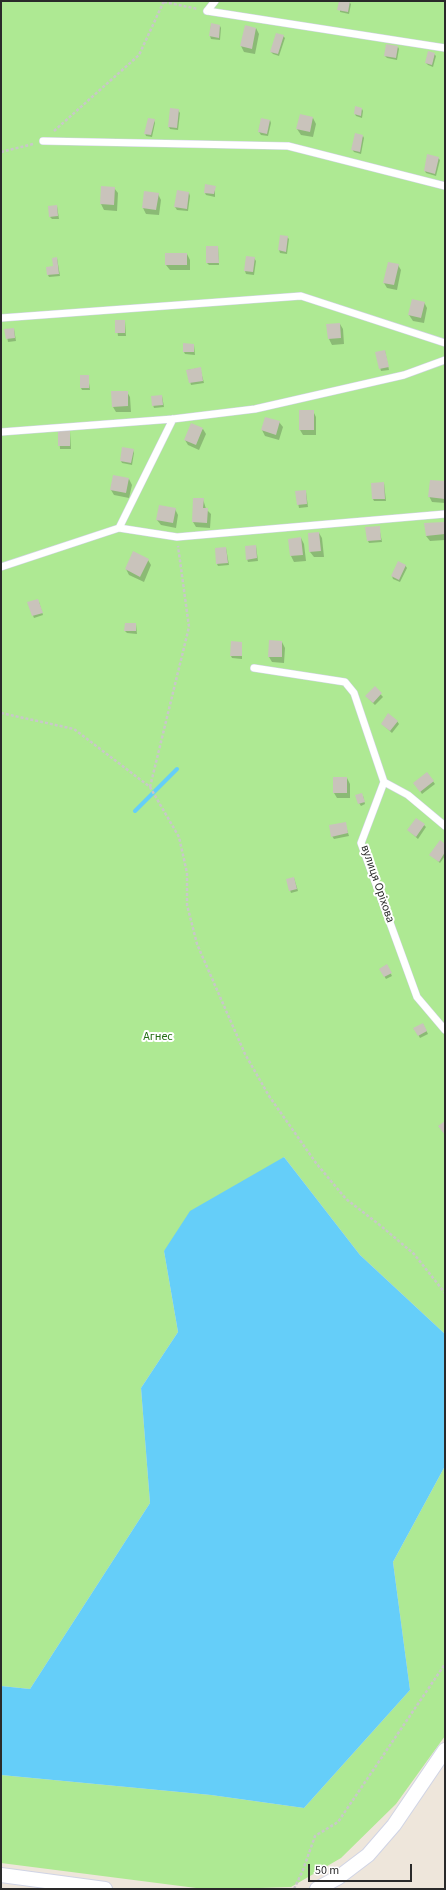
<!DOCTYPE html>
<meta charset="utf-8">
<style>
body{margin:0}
#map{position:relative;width:446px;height:1890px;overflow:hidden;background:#eee6db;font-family:"Source Sans 3",sans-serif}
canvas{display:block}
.frame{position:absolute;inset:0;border:2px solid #2a2a2a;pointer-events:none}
.scale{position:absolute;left:308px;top:1864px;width:104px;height:18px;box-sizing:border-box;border:2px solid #2a2a2a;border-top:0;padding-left:5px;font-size:12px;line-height:14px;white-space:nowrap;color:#2a2a2a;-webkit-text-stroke:3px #fff;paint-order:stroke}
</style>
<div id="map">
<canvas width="446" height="1890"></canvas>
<div class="frame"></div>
<div class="scale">50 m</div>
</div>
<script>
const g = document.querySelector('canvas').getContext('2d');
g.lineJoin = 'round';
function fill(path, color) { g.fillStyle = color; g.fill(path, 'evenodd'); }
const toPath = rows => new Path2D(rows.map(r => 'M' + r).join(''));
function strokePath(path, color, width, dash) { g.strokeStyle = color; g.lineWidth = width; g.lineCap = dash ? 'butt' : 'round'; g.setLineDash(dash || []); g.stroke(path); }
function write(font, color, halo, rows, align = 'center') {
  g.font = font + ' "Source Sans 3",sans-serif'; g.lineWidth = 4; g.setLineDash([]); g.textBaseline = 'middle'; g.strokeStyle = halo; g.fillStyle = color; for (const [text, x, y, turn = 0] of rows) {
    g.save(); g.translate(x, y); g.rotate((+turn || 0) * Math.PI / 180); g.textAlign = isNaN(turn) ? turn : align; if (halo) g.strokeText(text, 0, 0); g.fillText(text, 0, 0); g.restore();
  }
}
fill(toPath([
 [1,1,445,1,445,1334,360,1255,284,1157,164,1251,178,1332,141,1388,150,1503,30,1689,1,1686],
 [445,1466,445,1736,396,1804,341,1858,291,1887,229,1889,204,1889,1,1863,1,1775,211,1795,304,1808,410,1690,393,1562]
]), '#aee993');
fill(toPath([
 [284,1157,360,1255,445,1334,445,1466,393,1562,410,1690,304,1808,211,1795,1,1775,1,1686,30,1689,150,1503,141,1388,178,1332,164,1251,190,1211]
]), '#65cef9');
fill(toPath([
 [340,1,349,2,351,4,349,14,340,12],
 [211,25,220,26,221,28,220,40,211,39,210,36],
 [256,28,259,34,255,54,244,52,241,46],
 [283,36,285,38,279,56,273,54,271,52],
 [398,47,399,49,397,60,387,58,385,56],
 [434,54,436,56,433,67,428,65,426,63],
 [362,109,363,111,362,118,356,116,355,114],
 [178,110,180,113,178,130,170,129,169,127],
 [313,118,316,124,313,137,301,135,297,129],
 [154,120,155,123,152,137,146,136,145,133],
 [270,120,271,123,268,136,261,135,259,132],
 [363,136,364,138,361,154,354,152,352,149],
 [438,158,440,160,436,176,426,173,425,171],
 [102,187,114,188,118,193,117,211,104,210,101,204],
 [215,187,215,197,206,195,205,193],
 [189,193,190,196,188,211,177,210,175,207],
 [158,194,161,200,159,215,146,214,143,208],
 [57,206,59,219,52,219,50,217],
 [281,236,287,237,289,239,287,254,280,253,279,250],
 [218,247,219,265,209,265,207,263],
 [187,254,190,260,190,270,170,270,166,265],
 [247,257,254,258,256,261,254,275,246,274,245,271],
 [57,258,60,276,49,277,48,275,54,267],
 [398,265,401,270,397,290,387,288,384,283],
 [424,302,427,308,424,323,413,321,409,315],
 [116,321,125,321,126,336,118,336],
 [340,324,343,329,344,344,332,345,329,339,327,325],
 [14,329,16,341,8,342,6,330],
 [194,345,195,355,185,354,184,352],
 [385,351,389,370,381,371,376,353],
 [200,368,204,383,191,385,187,370],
 [88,376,90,390,82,390,81,388],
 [127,392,130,397,131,412,116,412,113,407],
 [162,396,164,407,154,408,153,405],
 [313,411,316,417,316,435,303,435,300,430],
 [279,422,283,427,279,440,265,436,262,430],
 [203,429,206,434,199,450,188,445,185,440],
 [59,431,70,431,71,449,60,449],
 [133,450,134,453,132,465,122,463,121,461],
 [129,479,132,485,129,498,114,495,111,490],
 [445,482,445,503,432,502,429,496],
 [384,483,386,501,374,501,373,499],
 [296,492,306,492,308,507,299,508],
 [203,499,206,509,211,514,210,528,196,527,193,522],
 [175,509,178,515,176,528,161,525,157,520],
 [444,523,445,540,430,541,426,536],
 [379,527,382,542,369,543,368,541],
 [319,533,322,538,324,557,314,557,310,552,309,534],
 [301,538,304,544,306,561,294,562,291,556,289,540],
 [256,546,258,561,248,562,247,559],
 [226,548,229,565,218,566,217,564],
 [148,560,151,565,144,582,129,575,126,569],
 [405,565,407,568,400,582,393,579,392,576],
 [39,602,43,615,34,618,28,603],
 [136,624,137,634,127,633,125,631],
 [282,642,285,648,284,663,272,662,269,657],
 [242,643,242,659,232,658,231,656],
 [375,688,383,697,375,705,368,698],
 [397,721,399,724,392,733,382,724],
 [427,773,435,784,422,794,416,785],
 [347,778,350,784,350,798,337,798,334,793],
 [363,796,365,804,361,806,359,803],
 [345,823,349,836,334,839,332,836],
 [424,825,426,827,418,839,408,830],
 [445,845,445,856,440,863,431,855],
 [294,878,298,891,291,893,290,890],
 [387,966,392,976,386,979,380,969],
 [423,1024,428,1034,420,1038,415,1029]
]), '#0003');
strokePath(toPath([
 [135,811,177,769]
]), '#65cef9', 4);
fill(toPath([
 [339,1,350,1,348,12,337,10],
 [211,23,220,25,219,38,209,36],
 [245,25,256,28,252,49,240,46],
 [276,33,284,35,278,54,270,52],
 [386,44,398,46,396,58,384,56],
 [428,51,435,53,432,65,425,63],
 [355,106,362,108,361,116,354,114],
 [170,108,179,109,177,128,168,127],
 [300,114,313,117,310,132,296,129],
 [148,118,155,119,151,135,144,134],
 [261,118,270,120,267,134,258,132],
 [355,133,363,135,360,152,351,150],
 [427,154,439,157,435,174,424,171],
 [205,184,216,186,214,194,204,193],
 [101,186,115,187,114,205,100,204],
 [177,190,189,192,187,209,174,207],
 [144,191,159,193,156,210,142,208],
 [57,205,58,216,49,217,48,206],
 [280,235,288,236,286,252,278,250],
 [206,246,218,246,219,263,206,263],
 [165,253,187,253,187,265,165,265],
 [246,256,255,257,253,272,244,271],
 [57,257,59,274,47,275,46,267,53,266,52,258],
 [388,262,399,264,394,285,383,283],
 [412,299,425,302,421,318,408,315],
 [115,320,125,320,125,333,115,333],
 [340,323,341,338,328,339,326,324],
 [14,328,15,338,6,339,4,329],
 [183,343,194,344,194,352,183,352],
 [385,350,389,367,379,369,375,352],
 [201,367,203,381,189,383,186,370],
 [80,375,89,375,89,388,80,388],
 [111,391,128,391,128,406,112,407],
 [162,395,163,405,152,406,151,396],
 [299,410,314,410,314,430,299,430],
 [265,417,280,421,276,435,261,430],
 [191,423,203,428,196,445,184,440],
 [58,430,70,430,70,446,58,446],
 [122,447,134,449,131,463,120,461],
 [113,475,129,478,126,493,110,490],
 [430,480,445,481,445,499,428,497],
 [384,482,385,499,372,499,371,483],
 [306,490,307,504,297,505,295,491],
 [193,498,204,498,203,508,208,508,207,523,192,522],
 [159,505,176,508,173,523,156,520],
 [444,522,445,534,426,536,424,523],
 [380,526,381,540,367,541,365,527],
 [319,532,321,551,309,552,308,533],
 [301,537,303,555,290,556,288,539],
 [256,545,257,558,246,560,245,546],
 [226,547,228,563,216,564,215,548],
 [133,551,149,559,140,577,125,569],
 [398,561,406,565,399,580,391,576],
 [38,599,43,613,32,616,27,602],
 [125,623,136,623,136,631,124,631],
 [269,640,282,641,282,657,268,657],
 [231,641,242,642,242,656,230,656],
 [375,686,382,693,373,703,365,696],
 [388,713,398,721,390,731,381,724],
 [427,772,434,781,420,792,413,783],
 [333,777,347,777,347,793,333,793],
 [362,793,365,802,358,804,355,795],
 [416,818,425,824,416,837,407,830],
 [346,822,348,833,331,837,329,825],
 [440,840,445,844,445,852,439,862,429,855],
 [294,877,297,889,289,891,286,879],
 [387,964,392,973,384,977,379,969],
 [423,1023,427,1031,418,1036,413,1028],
 [445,1121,445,1135,438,1126]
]), '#c9c3bb');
const service = toPath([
 [207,11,445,48],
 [207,11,215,1],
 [43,141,288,146,445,186],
 [1,318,301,296,445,343],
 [1,432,173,419,255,409,404,375,445,360],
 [119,528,173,419],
 [1,567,119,528,177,537,445,514],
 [254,668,345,682,354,693,384,782,361,843,417,997,445,1030],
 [384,782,408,795,445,826]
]);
const minor = toPath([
 [1,1875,105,1889],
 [317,1889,339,1877,368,1855,394,1825,445,1750]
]);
strokePath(service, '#d0d4e5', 8);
strokePath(minor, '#d0d4e5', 16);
strokePath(toPath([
 [164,2,198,9],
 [54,131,139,55,164,1],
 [1,152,33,144],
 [1,713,74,729,150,787,179,837,187,873,187,905,197,944,245,1054,269,1096,316,1163,346,1199,381,1226,414,1254,445,1293],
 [150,787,189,627,178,546],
 [294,1889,303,1870,315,1836,338,1822,445,1664]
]), '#c8c8c8', 2.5, [3, 2]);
strokePath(service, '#fff', 7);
strokePath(minor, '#fff', 14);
write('12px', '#2a2a2a', '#fff', [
 ["вулиця Оріхова",377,884,71]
]);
write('12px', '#246e14', '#fff', [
 ["Агнес",158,1037]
]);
</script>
